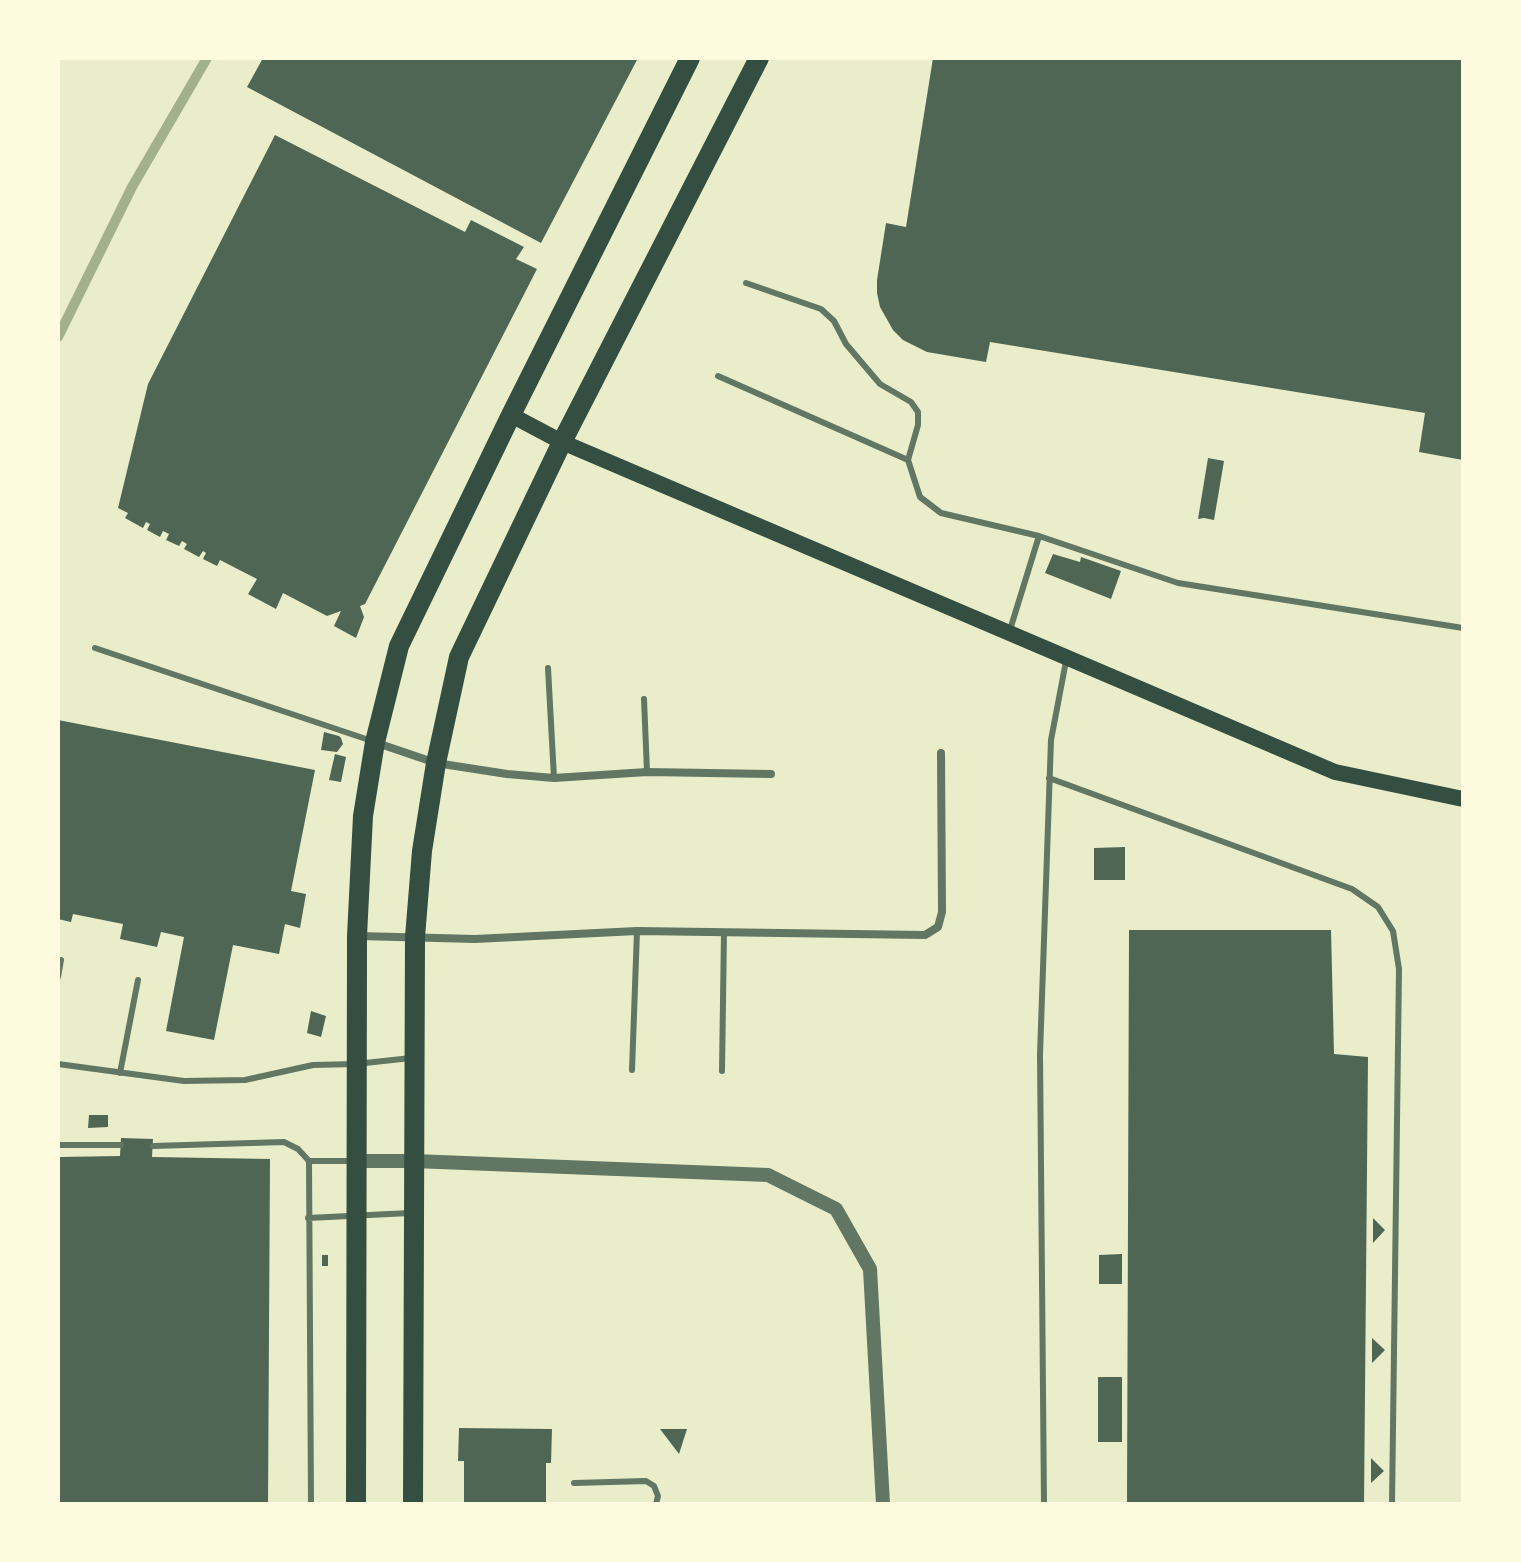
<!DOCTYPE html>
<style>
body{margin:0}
#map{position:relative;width:1521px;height:1562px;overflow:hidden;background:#e9edc9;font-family:Raleway,sans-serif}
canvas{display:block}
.frame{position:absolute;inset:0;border:60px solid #fefae0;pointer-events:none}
</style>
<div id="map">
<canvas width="1521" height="1562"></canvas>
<div class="frame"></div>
</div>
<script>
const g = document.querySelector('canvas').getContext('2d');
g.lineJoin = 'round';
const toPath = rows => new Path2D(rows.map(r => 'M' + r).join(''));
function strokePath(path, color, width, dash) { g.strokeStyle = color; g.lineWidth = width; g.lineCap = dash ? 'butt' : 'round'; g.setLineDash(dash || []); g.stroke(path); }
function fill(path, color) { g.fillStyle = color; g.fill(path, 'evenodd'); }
strokePath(toPath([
 [58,337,132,187,207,58]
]), '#a3b18a', 10);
fill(toPath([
 [263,58,638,58,541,243,247,87],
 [933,58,1463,58,1463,460,1419,452,1425,413,990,342,986,362,927,352,903,340,893,330,880,307,877,293,877,280,886,223,906,227],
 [275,135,465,232,471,220,524,247,516,259,537,269,365,604,360,606,364,617,356,638,334,626,341,611,327,616,283,593,276,609,248,594,257,579,220,560,217,566,203,559,206,553,203,551,199,557,184,549,187,544,182,541,179,546,166,540,169,534,163,531,160,537,147,530,150,524,146,522,143,528,125,518,128,513,118,508,148,384],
 [1208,458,1224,461,1214,520,1204,518,1198,519],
 [1053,554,1080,562,1081,557,1121,571,1111,599,1045,573],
 [58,720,315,770,291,891,306,894,300,928,285,924,279,954,233,945,214,1040,166,1031,184,937,161,932,157,947,120,939,123,924,73,914,71,922,58,919],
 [324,732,339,736,341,738,343,744,337,752,321,750],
 [335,754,346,757,341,782,329,780],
 [1125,847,1125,880,1094,880,1094,848],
 [1129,930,1331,930,1334,1054,1368,1057,1364,1504,1127,1504],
 [311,1011,326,1016,321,1037,307,1033],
 [89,1115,108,1115,108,1127,88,1128],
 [121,1138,153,1139,152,1157,270,1159,268,1504,58,1504,58,1157,120,1156],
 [1373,1218,1385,1230,1373,1243],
 [1122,1254,1122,1284,1099,1284,1099,1255],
 [322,1255,328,1255,328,1266,322,1266],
 [1372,1338,1385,1350,1372,1363],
 [1098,1377,1122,1377,1122,1442,1098,1442],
 [459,1428,552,1429,551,1463,546,1463,546,1504,464,1504,464,1461,458,1461],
 [660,1429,687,1429,679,1454],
 [1371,1458,1384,1471,1371,1483]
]), '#4f6655');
strokePath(toPath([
 [746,283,821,309,834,321,846,344,880,384,911,402,918,412,918,425,908,460,920,497,941,513,1039,536],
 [718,376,908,460],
 [1009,633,1039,536,1178,583,1463,628],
 [95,648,372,741],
 [548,668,554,778],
 [644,699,647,772],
 [1049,778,1352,889,1378,907,1393,931,1399,969,1392,1504],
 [58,977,61,960],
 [58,1064,184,1081,245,1080,313,1065,356,1064,411,1058],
 [632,1070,637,931],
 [722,1071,724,932],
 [120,1073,138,980],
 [58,1145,121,1145],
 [153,1146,284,1142,298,1149,309,1161,311,1504],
 [309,1161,354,1161],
 [308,1218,410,1213],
 [574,1483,646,1481,654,1486,658,1496,656,1504],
 [1044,1504,1040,1054,1051,740,1066,661]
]), '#617663', 6);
strokePath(toPath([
 [377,743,436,763,507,774,554,778,647,772,771,774],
 [359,936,475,939,637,931,925,935,938,927,942,912,941,753]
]), '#617663', 8);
strokePath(toPath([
 [356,1161,414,1161,768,1175,836,1209,870,1269,883,1504]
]), '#617663', 14);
strokePath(toPath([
 [511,415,562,442,1335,772,1463,799]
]), '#344e41', 16);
strokePath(toPath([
 [356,1504,357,936,363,816,375,742,399,646,511,415,690,58],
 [413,1504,415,937,422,851,436,763,459,657,562,442,759,58]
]), '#344e41', 20);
</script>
